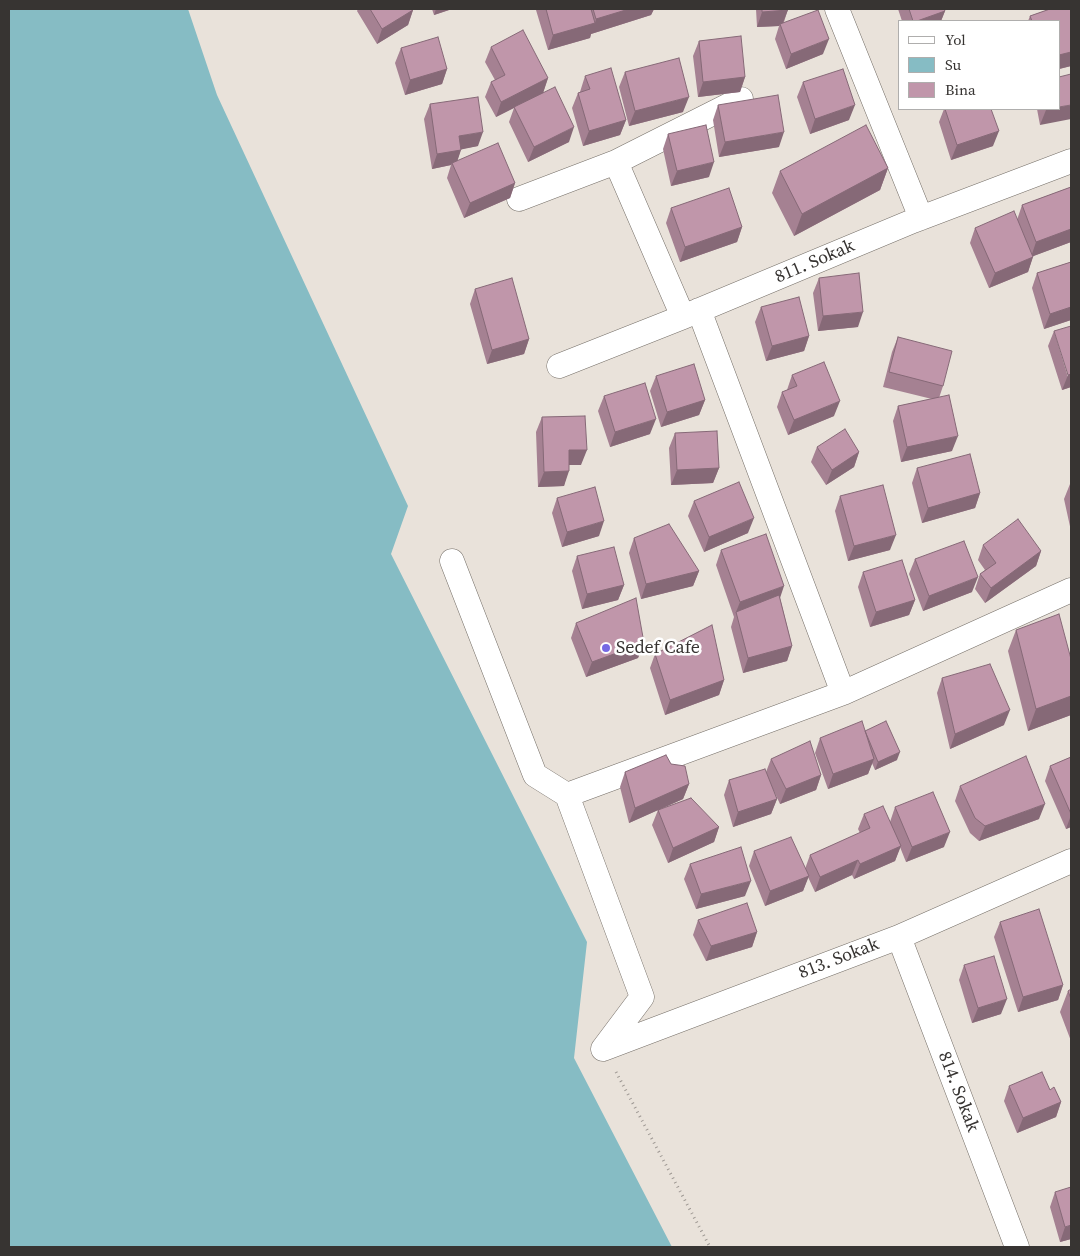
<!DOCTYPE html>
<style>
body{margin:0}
#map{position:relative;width:1080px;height:1256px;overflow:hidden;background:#e9e2da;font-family:"Source Serif 4",serif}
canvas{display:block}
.frame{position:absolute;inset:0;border:10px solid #373432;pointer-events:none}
.legend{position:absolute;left:898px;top:20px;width:162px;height:90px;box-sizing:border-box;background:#fff;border:1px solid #afaead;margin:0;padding:6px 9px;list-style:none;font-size:15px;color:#373432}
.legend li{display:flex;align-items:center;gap:10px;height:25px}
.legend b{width:25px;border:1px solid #afaead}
</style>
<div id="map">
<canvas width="1080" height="1256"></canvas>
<div class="frame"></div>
<ul class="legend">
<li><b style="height:6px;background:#fff"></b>Yol</li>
<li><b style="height:14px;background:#86bcc4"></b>Su</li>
<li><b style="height:14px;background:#c096aa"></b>Bina</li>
</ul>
</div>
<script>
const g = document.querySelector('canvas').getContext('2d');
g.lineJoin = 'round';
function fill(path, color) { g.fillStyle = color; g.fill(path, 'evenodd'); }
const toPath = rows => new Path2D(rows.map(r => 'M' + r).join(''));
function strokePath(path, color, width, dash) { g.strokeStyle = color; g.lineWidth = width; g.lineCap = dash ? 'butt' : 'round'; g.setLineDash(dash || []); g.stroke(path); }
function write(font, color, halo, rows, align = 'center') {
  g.font = font + ' "Source Serif 4",serif'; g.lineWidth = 5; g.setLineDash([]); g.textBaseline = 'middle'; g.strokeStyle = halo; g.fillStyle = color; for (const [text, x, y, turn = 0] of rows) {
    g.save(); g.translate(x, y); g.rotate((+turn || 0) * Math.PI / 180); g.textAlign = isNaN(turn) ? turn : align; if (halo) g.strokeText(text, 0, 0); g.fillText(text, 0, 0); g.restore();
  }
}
fill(toPath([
 [9,9,188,9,217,95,408,506,391,554,587,942,574,1058,672,1247,9,1247]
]), '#86bcc4');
const street = toPath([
 [837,9,921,218],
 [616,162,741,99],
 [519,199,616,162,683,317],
 [699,310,843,693],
 [559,366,683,317,913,221,1071,161],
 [452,561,535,775,567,795,642,997,603,1049],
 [567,795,843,693,1071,590],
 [899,937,1017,1247],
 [603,1049,899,937,1071,861]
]);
strokePath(street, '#756f68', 25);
strokePath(toPath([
 [616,1072,710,1247]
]), '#9e9893', 3, [1, 4]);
strokePath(street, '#fff', 24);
fill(toPath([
 [358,9,412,9,413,10,408,25,377,44,357,11],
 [432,9,452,9,434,15],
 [537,9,654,9,651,15,591,34,590,38,548,50,536,10],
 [756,9,788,9,784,22,823,54,786,69,775,39,779,26,757,27],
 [898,9,944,9,945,11,941,21,902,21],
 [1050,9,1071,9,1071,66,1059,69,1059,21,1028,21,1030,16],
 [699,41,745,77,740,92,698,97,693,56],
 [491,47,548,78,543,93,569,142,528,162,509,122,514,108,496,117,485,97,491,82,495,80,485,62],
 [401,48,447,69,442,84,405,95,395,63],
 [625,72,683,112,629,126,619,87],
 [585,76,626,120,620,135,583,146,572,108,578,93,580,92],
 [803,82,849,120,810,134,797,97],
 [430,104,478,146,461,149,457,161,515,183,510,198,464,218,447,178,451,165,432,169,424,119],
 [718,105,779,147,719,157,713,120],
 [944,109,991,109,993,146,951,160,939,122],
 [1037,109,1059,109,1040,125],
 [668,134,709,177,671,186,663,149],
 [888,168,880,190,794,236,772,193,780,171],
 [1071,187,1071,242,1033,256,1028,272,989,288,970,243,975,228,1017,220,1022,205],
 [671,208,742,227,737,242,680,262,666,223],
 [1071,262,1071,320,1044,329,1032,288,1037,273],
 [819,278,858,327,818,331,813,293],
 [475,289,529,339,524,354,487,364,470,304],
 [761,307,809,336,804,351,766,361,755,322],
 [1054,331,1071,387,1062,390,1048,346],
 [898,337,943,386,939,398,952,451,901,462,893,421,898,406,932,399,883,387,892,352],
 [792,375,834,416,788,435,777,407,782,392,787,390],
 [656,376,705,400,699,415,661,427,650,391],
 [604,396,650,434,610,447,598,411],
 [542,417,581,465,569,465,564,486,538,487,536,432],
 [675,433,719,468,713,483,671,485,669,448],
 [817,447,859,452,854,467,826,485,811,462],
 [917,468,980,493,975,508,922,523,912,483],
 [1070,484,1071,484,1071,531,1064,499],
 [840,496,890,550,848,561,835,511],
 [557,498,599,536,562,547,552,513],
 [694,501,748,533,704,552,688,516],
 [634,538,699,571,693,586,641,599,629,553],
 [983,545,1041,551,1036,566,985,603,975,589,980,574,985,570,978,560],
 [721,550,780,598,792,646,787,661,743,673,731,627,734,617,716,565],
 [577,556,624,585,618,600,582,609,572,571],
 [915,559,972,592,923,611,909,574],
 [863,572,915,600,909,615,870,627,858,587],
 [576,623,644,643,638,658,586,677,571,638],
 [1016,630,1071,659,1071,715,1028,731,1008,651],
 [655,654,724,680,719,695,665,715,650,668],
 [942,678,1004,725,950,749,937,693],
 [865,731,897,760,875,770,872,763,868,774,828,789,815,753,820,738],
 [1071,757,1071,827,1066,829,1045,781,1050,766],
 [771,759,821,775,816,790,780,804,773,789,777,799,771,814,733,827,724,795,729,780,766,772],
 [671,764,689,784,683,799,661,809,719,827,714,842,668,863,652,825,658,810,629,823,620,787,625,772],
 [960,786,1039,819,979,841,970,833,955,801],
 [895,807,944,847,906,862,900,847,895,861,854,879,852,875,815,892,808,877,803,891,765,906,749,866,754,851,805,869,810,855,860,833,858,829,864,814,890,822],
 [690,864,745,896,696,909,684,879],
 [698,920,757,932,752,947,706,961,693,935],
 [1000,922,1063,985,1058,1000,1018,1012,994,937],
 [964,965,1001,1014,972,1023,959,980],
 [1071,989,1071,1041,1060,1012,1068,991],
 [1009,1086,1050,1090,1061,1102,1056,1117,1017,1133,1004,1101],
 [1055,1192,1071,1239,1060,1242,1050,1207]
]), '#a58192');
fill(toPath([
 [436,9,452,9,434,15],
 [629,9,654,9,651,15,591,34,590,38,548,50,553,35,595,23,596,19],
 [413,10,408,25,377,44,382,29],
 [788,10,782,25,780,24,779,26,757,27,762,12],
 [945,11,941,21,917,21],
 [829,39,823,54,786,69,791,54],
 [1071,52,1071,66,1059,69,1059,55],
 [447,69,442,84,405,95,410,80],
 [745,77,740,92,698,97,703,82],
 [548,78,543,93,496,117,501,102],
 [689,97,683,112,629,126,635,111],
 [855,105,849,120,810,134,815,119],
 [1071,105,1071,119,1040,125,1046,110,1059,109,1059,107],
 [626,120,620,135,583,146,589,131],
 [574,127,569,142,528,162,534,147],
 [999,131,993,146,951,160,957,145],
 [483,132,478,146,454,151,459,136],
 [784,132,779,147,719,157,725,142],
 [461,150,456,165,452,163,451,165,432,169,437,154],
 [714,162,709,177,671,186,677,171],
 [888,168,880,190,794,236,802,214],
 [515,183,510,198,464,218,470,203],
 [742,227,737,242,680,262,685,247],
 [1071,229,1071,242,1031,257,1036,242],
 [1033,257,1028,272,989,288,995,273],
 [1071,307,1071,320,1044,329,1050,314],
 [863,312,858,327,818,331,823,316],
 [809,336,804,351,766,361,772,346],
 [529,339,524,354,487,364,492,350],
 [1071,374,1071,387,1062,390,1068,375],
 [705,400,699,415,661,427,667,412],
 [840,401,834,416,788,435,794,420],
 [656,419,650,434,610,447,615,432],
 [958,436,952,451,901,462,907,447],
 [569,450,587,450,581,465,563,465],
 [859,452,854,467,826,485,832,470],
 [719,468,713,483,671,485,677,470],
 [569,471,564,486,538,487,544,472],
 [980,493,975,508,922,523,928,508],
 [754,518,748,533,704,552,709,537],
 [604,521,599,536,562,547,567,532],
 [896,535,890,550,848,561,854,546],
 [1041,551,1036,566,985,603,991,588],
 [699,571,693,586,641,599,646,584],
 [978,577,972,592,923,611,929,596],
 [624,585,618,600,582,609,587,594],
 [784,586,779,601,736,612,734,617,740,602],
 [915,600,909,615,870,627,876,612],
 [644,643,638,658,586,677,592,662],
 [792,646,787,661,743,673,748,658],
 [724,680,719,695,665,715,670,700],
 [1071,696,1071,715,1028,731,1036,709],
 [1010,710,1004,725,950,749,955,734],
 [900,752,897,760,875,770,878,762],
 [874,759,868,774,828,789,833,774],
 [821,775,816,790,780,804,786,789],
 [689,784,683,799,629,823,635,808],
 [777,799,771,814,733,827,738,812],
 [1045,804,1039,819,979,841,985,826],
 [1071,815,1071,827,1066,829],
 [719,827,714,842,668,863,673,848],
 [950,832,944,847,906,862,912,847],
 [901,846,895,861,854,879,860,864],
 [858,860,852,875,815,892,820,877],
 [809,876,803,891,765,906,770,891],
 [751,881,745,896,696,909,701,894],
 [757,932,752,947,706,961,711,946],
 [1063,985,1058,1000,1018,1012,1023,997],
 [1007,999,1001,1014,972,1023,978,1008],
 [1061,1102,1056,1117,1017,1133,1023,1118],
 [1071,1225,1071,1239,1060,1242,1065,1227]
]), '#866977');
const building = toPath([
 [370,9,412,9,413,10,382,29,370,9],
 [546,9,591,9,595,23,553,35,546,9],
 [593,9,629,9,596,19,593,9],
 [762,9,788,9,788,10,762,12,762,9],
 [909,9,944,9,945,11,917,21,913,21,909,9],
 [1050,9,1071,9,1071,52,1059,55,1059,21,1032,21,1030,16,1050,9],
 [818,10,829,39,791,54,780,24,818,10],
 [523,30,548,78,501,102,491,82,505,75,491,47,523,30],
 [741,36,745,77,703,82,699,41,741,36],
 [438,37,447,69,410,80,401,48,438,37],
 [679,58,689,97,635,111,625,72,679,58],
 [611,68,626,120,589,131,578,93,590,89,585,76,611,68],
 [843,69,855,105,815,119,803,82,843,69],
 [1071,74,1071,105,1059,107,1059,77,1071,74],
 [555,87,574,127,534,147,514,107,555,87],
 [778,95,784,132,725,142,718,105,778,95],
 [478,97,483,132,459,136,461,150,437,154,430,104,478,97],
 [945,109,991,109,999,131,957,145,945,109],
 [706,125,714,162,677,171,668,134,706,125],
 [866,125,888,168,802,214,780,171,866,125],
 [498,143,515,183,470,203,452,163,498,143],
 [1071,187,1071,229,1036,242,1022,205,1071,187],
 [729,188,742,227,685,247,671,208,729,188],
 [1014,211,1033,257,995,273,975,228,1014,211],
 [1071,262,1071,307,1050,314,1037,273,1071,262],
 [859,273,863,312,823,316,819,278,859,273],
 [512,278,529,339,492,350,475,289,512,278],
 [799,297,809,336,772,346,761,307,799,297],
 [1071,326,1071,374,1068,375,1054,331,1071,326],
 [898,337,952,351,943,386,889,372,898,337],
 [824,362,840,401,794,420,782,392,797,386,792,375,824,362],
 [694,364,705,400,667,412,656,376,694,364],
 [645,383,656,419,615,432,604,396,645,383],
 [949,395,958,436,907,447,898,406,949,395],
 [585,416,587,450,569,450,569,471,544,472,542,417,585,416],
 [845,429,859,452,832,470,817,447,845,429],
 [717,431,719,468,677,470,675,433,717,431],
 [970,454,980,493,928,508,917,468,970,454],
 [739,482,754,518,709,537,694,501,739,482],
 [883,485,896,535,854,546,840,496,883,485],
 [595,487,604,521,567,532,557,498,595,487],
 [1018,519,1041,551,991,588,980,574,996,563,983,545,1018,519],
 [669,524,699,571,646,584,634,538,669,524],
 [766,534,784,586,740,602,721,550,766,534],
 [964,541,978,577,929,596,915,559,964,541],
 [614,547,624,585,587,594,577,556,614,547],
 [902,560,915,600,876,612,863,572,902,560],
 [779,595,792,646,748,658,736,612,779,595],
 [636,598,644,643,592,662,576,623,636,598],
 [1059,614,1071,659,1071,696,1036,709,1016,630,1059,614],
 [712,625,724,680,670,700,655,654,712,625],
 [990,664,1010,710,955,734,942,678,990,664],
 [862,721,874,759,833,774,820,738,862,721],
 [886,721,900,752,878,762,868,738,865,731,886,721],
 [810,741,821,775,786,789,771,759,810,741],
 [666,755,671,764,685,766,689,784,635,808,625,772,666,755],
 [1026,756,1045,804,985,826,975,818,960,786,1026,756],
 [1071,757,1071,814,1050,766,1071,757],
 [765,769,777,799,738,812,729,780,765,769],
 [933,792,950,832,912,847,895,807,933,792],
 [691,798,719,827,673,848,658,810,691,798],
 [883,806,901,846,860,864,858,860,820,877,810,855,870,828,864,814,883,806],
 [791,837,809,876,770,891,754,851,791,837],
 [741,847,751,881,701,894,690,864,741,847],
 [747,903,757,932,711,946,698,920,747,903],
 [1039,909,1063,985,1023,997,1000,922,1039,909],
 [994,956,1007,999,978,1008,964,965,994,956],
 [1071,989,1071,999,1068,991,1071,989],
 [1042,1072,1050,1090,1054,1087,1061,1102,1023,1118,1009,1086,1042,1072],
 [1071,1187,1071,1225,1065,1227,1055,1192,1071,1187]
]);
fill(building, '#c096aa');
strokePath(building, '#866977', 1);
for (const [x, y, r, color] of [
 [606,648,5,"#7569e4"]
]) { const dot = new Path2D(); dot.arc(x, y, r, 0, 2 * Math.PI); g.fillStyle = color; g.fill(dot); strokePath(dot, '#fff', 2); }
write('18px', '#373432', '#fff', [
 ["811. Sokak",815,262,-23],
 ["813. Sokak",839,959,-21],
 ["814. Sokak",958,1092,69]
]);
write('18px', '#373432', '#fff', [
 ["Sedef Cafe",616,648]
], 'left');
</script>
